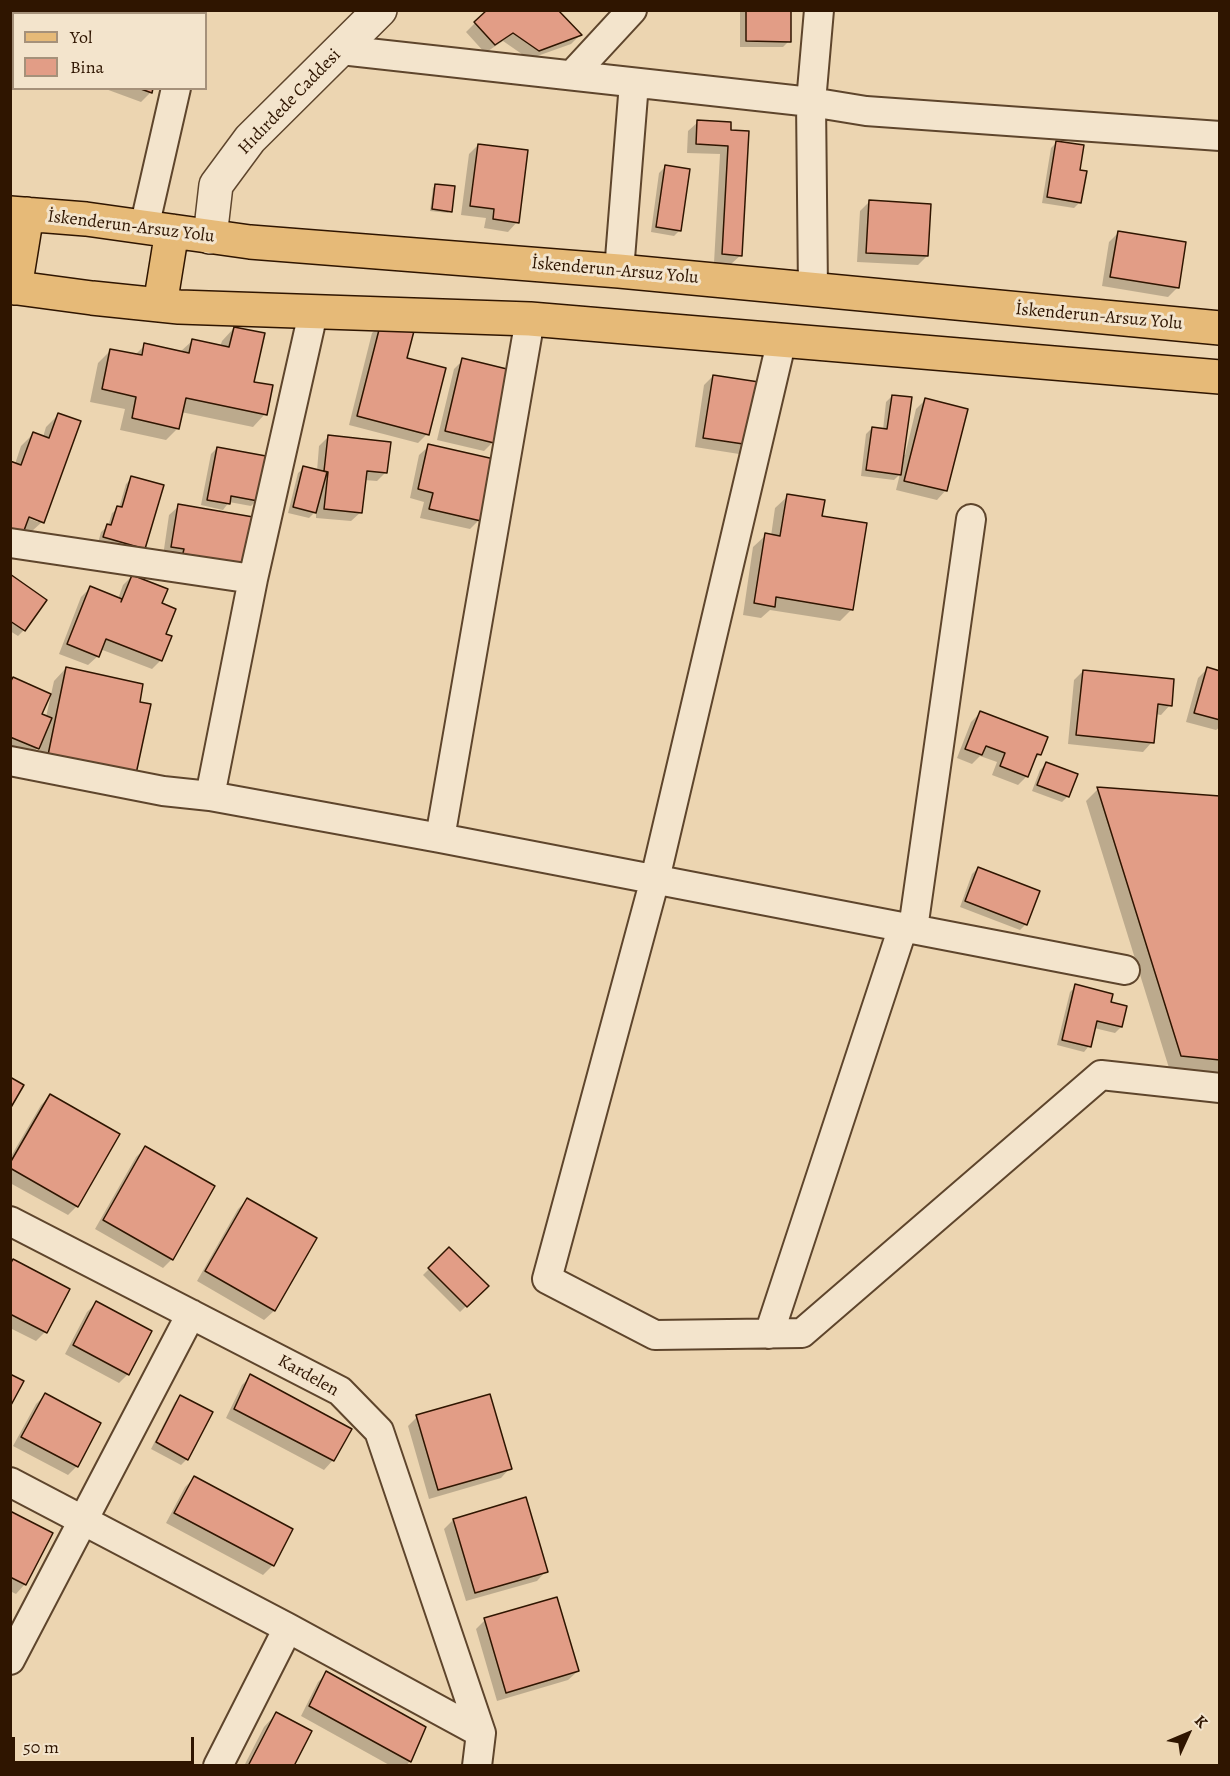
<!DOCTYPE html>
<meta charset="utf-8">
<style>
body{margin:0}
#map{position:relative;width:1230px;height:1776px;overflow:hidden;background:#ecd5b1;font-family:Alegreya,serif}
canvas{display:block}
.frame{position:absolute;inset:0;border:12px solid #2f1500;pointer-events:none}
.legend{position:absolute;left:12px;top:12px;width:195px;height:78px;box-sizing:border-box;background:#f3e4cc;border:2px solid #a5917a;margin:0;padding:8px 10px;list-style:none;font-size:18px;color:#2f1500}
.legend li{display:flex;align-items:center;gap:12px;height:30px}
.legend b{width:30px;border:2px solid #a5917a}
.north{position:absolute;left:1158px;top:1704px;width:60px;height:60px;-webkit-text-stroke:4px #f3e4cc;paint-order:stroke;rotate:46deg;font-size:16px;font-weight:700;line-height:24px;text-align:center;color:#2f1500}
.north::after{content:'';display:block;margin:auto;width:21px;height:27px;background:#2f1500;clip-path:polygon(50% 0,100% 100%,50% 72%,0 100%)}
.scale{position:absolute;left:12px;top:1737px;width:182px;height:27px;box-sizing:border-box;border:3px solid #2f1500;border-top:0;padding-left:8px;font-size:18px;line-height:21px;white-space:nowrap;color:#2f1500;-webkit-text-stroke:4px #f3e4cc;paint-order:stroke}
</style>
<div id="map">
<canvas width="1230" height="1776"></canvas>
<div class="frame"></div>
<ul class="legend">
<li><b style="height:8px;background:#e6ba78"></b>Yol</li>
<li><b style="height:16px;background:#e29d86"></b>Bina</li>
</ul>
<div class="north">K</div>
<div class="scale">50 m</div>
</div>
<script>
const g = document.querySelector('canvas').getContext('2d');
g.lineJoin = 'round';
function fill(path, color) { g.fillStyle = color; g.fill(path, 'evenodd'); }
const toPath = rows => new Path2D(rows.map(r => 'M' + r).join(''));
function strokePath(path, color, width, dash) { g.strokeStyle = color; g.lineWidth = width; g.lineCap = dash ? 'butt' : 'round'; g.setLineDash(dash || []); g.stroke(path); }
function write(font, color, halo, rows, align = 'center') {
  g.font = font + ' Alegreya,serif'; g.lineWidth = 6; g.setLineDash([]); g.textBaseline = 'middle'; g.strokeStyle = halo; g.fillStyle = color; for (const [text, x, y, turn = 0] of rows) {
    g.save(); g.translate(x, y); g.rotate((+turn || 0) * Math.PI / 180); g.textAlign = isNaN(turn) ? turn : align; if (halo) g.strokeText(text, 0, 0); g.fillText(text, 0, 0); g.restore();
  }
}
fill(toPath([
 [740,10,789,10,789,41,783,47,740,47],
 [475,23,580,35,571,44,529,59,503,41,485,53,466,32],
 [103,88,151,88,150,93,141,102],
 [698,122,729,124,741,255,731,264,714,263,720,154,687,153,688,131],
 [1057,142,1078,171,1080,202,1074,208,1042,203,1051,148],
 [478,145,517,222,508,232,484,228,486,218,461,215,469,154],
 [665,167,680,230,674,236,651,232,659,173],
 [435,185,450,211,448,213,430,211,433,188],
 [869,202,927,256,918,265,857,262,860,211],
 [1118,233,1177,288,1168,297,1102,286,1109,242],
 [382,324,405,359,427,434,418,443,349,425,372,333],
 [234,328,265,414,253,427,181,412,178,428,166,440,120,430,125,409,90,402,98,363,111,350,135,355,145,345,180,352,192,341,220,347,222,341],
 [463,360,493,442,484,451,437,440,454,369],
 [713,376,749,444,739,454,695,447,704,385],
 [892,396,903,455,905,455,916,409,926,399,946,490,937,500,896,490,900,474,894,480,861,476,866,434,872,428,883,430,886,402],
 [58,415,42,522,10,551,15,464,21,446,33,434,43,437,46,427],
 [23,513,38,519,38,522,22,516],
 [329,436,386,472,377,481,364,480,361,512,351,521,316,518,316,511,309,518,288,513,298,473,304,468,317,471,319,446],
 [429,446,479,520,470,529,420,518,424,502,410,498,419,455],
 [217,448,257,500,251,506,229,502,223,510,201,505,211,454],
 [132,478,144,549,98,543,101,532,108,526,112,513,119,508,126,484],
 [788,496,821,517,852,609,840,621,770,610,761,618,743,615,753,547,766,535,771,536,775,508],
 [179,506,239,581,163,556,169,515],
 [10,576,24,630,18,636,10,631],
 [132,576,161,604,164,635,161,660,152,669,100,649,98,656,88,665,59,654,81,597,90,588,118,599,123,585],
 [66,668,142,685,36,767,41,745,28,757,10,750,10,682,13,679,41,715,46,717,54,681],
 [1207,669,1220,672,1220,727,1216,730,1186,722,1198,678],
 [1083,671,1170,705,1161,715,1155,714,1152,742,1143,752,1068,744,1074,680],
 [980,713,1039,755,1032,762,1027,776,1018,785,992,775,997,762,980,756,972,764,957,758,971,722],
 [1046,764,1068,796,1062,802,1032,791,1040,770],
 [1098,789,1220,798,1220,1073,1169,1068,1086,801],
 [978,868,1026,924,1020,930,960,907,972,874],
 [1076,986,1109,1003,1126,1007,1121,1027,1115,1033,1094,1028,1089,1046,1084,1052,1057,1045,1070,992],
 [50,1096,77,1206,68,1215,10,1183,10,1158,41,1105],
 [145,1148,172,1259,163,1268,95,1229,136,1157],
 [247,1200,315,1239,274,1311,264,1320,197,1281,238,1209],
 [449,1249,487,1286,460,1312,423,1275],
 [10,1264,68,1290,45,1332,36,1341,10,1328],
 [96,1303,128,1374,119,1383,65,1354,87,1312],
 [251,1376,350,1430,333,1460,324,1470,226,1418,242,1385],
 [45,1395,77,1466,68,1475,13,1446,36,1404],
 [181,1396,187,1459,181,1465,151,1449,175,1402],
 [417,1417,510,1468,501,1478,429,1499,408,1426],
 [194,1478,291,1530,272,1566,263,1575,166,1523,185,1487],
 [11,1513,25,1584,16,1594,10,1591],
 [453,1520,546,1571,537,1581,466,1601,444,1529],
 [485,1620,578,1671,568,1680,497,1701,476,1629],
 [327,1673,424,1727,410,1761,406,1766,391,1766,301,1716,318,1682],
 [276,1714,293,1766,244,1766,264,1727]
]), '#0003');
const building = toPath([
 [487,10,558,10,582,35,539,51,513,33,495,45,474,22,487,10],
 [746,10,791,10,791,42,746,41,746,10],
 [10,15,14,15,14,65,10,65,10,15],
 [138,88,153,88,152,93,138,88],
 [697,120,731,122,731,130,749,131,742,256,722,254,728,146,696,144,697,120],
 [1056,141,1084,145,1080,170,1087,171,1081,203,1047,197,1056,141],
 [478,144,528,150,519,223,493,219,494,209,470,206,478,144],
 [665,165,690,169,681,231,656,227,665,165],
 [435,184,455,186,452,212,432,209,435,184],
 [869,200,931,204,928,256,866,253,869,200],
 [1118,231,1186,242,1179,288,1110,277,1118,231],
 [381,322,414,331,407,358,446,368,429,435,357,416,381,322],
 [234,327,265,333,254,382,273,385,267,415,186,398,179,429,132,418,136,397,102,389,110,349,142,355,144,343,189,353,192,339,229,347,234,327],
 [462,358,511,370,494,443,445,431,462,358],
 [713,375,759,382,750,445,703,438,713,375],
 [892,395,912,397,901,475,866,470,872,427,887,429,892,395],
 [925,398,968,409,947,491,904,481,925,398],
 [58,413,81,421,44,523,29,517,19,544,10,541,10,461,21,465,33,432,49,438,58,413],
 [328,435,391,442,387,473,367,471,362,513,324,509,328,472,324,471,328,435],
 [428,444,494,459,481,521,429,509,433,493,418,489,428,444],
 [217,447,266,456,258,501,231,496,230,504,207,500,217,447],
 [303,466,327,472,316,513,293,507,303,466],
 [131,476,164,485,145,549,103,537,107,524,111,525,117,506,122,507,131,476],
 [787,494,825,500,822,516,867,523,853,610,776,597,775,607,754,603,765,533,780,536,787,494],
 [178,504,259,518,250,573,181,561,184,549,171,547,178,504],
 [10,574,47,600,25,631,10,621,10,574],
 [132,575,168,589,162,603,176,609,166,634,172,636,162,661,106,639,99,657,67,644,90,586,122,599,121,602,132,575],
 [66,667,143,684,140,702,151,704,136,774,48,755,66,667],
 [1207,667,1220,671,1220,720,1194,713,1207,667],
 [1083,670,1174,679,1172,706,1158,704,1154,743,1076,735,1083,670],
 [13,677,51,694,42,714,52,718,39,749,10,737,10,683,13,677],
 [980,711,1048,737,1041,755,1037,754,1028,777,1000,766,1005,753,986,746,982,755,965,749,980,711],
 [1046,762,1078,774,1069,797,1037,785,1046,762],
 [1097,787,1220,796,1220,1060,1181,1056,1097,787],
 [978,867,1040,891,1027,925,965,901,978,867],
 [1075,984,1113,994,1111,1002,1127,1006,1122,1027,1097,1021,1091,1047,1062,1040,1075,984],
 [10,1077,24,1085,10,1109,10,1077],
 [50,1094,120,1134,78,1207,10,1168,10,1163,50,1094],
 [145,1146,215,1186,173,1260,103,1220,145,1146],
 [247,1198,317,1238,275,1311,205,1271,247,1198],
 [449,1247,489,1286,467,1307,428,1268,449,1247],
 [13,1259,70,1289,47,1333,10,1314,10,1265,13,1259],
 [96,1301,152,1331,129,1375,73,1345,96,1301],
 [10,1374,24,1381,10,1407,10,1374],
 [250,1374,352,1429,334,1461,234,1409,250,1374],
 [45,1393,101,1423,78,1467,21,1437,45,1393],
 [490,1394,512,1469,438,1490,416,1415,490,1394],
 [180,1395,213,1412,188,1460,156,1442,180,1395],
 [194,1476,293,1529,274,1566,174,1513,194,1476],
 [526,1497,548,1572,475,1593,453,1519,526,1497],
 [10,1511,53,1533,26,1585,10,1577,10,1511],
 [557,1597,579,1671,506,1693,484,1618,557,1597],
 [326,1671,426,1727,411,1762,309,1706,326,1671],
 [276,1712,312,1731,294,1766,248,1766,276,1712]
]);
fill(building, '#e29d86');
strokePath(building, '#2f1500', 1.5);
const minor = toPath([
 [168,10,190,14,190,10],
 [341,50,811,102,866,111,1220,136],
 [572,75,632,10],
 [144,228,176,88],
 [619,271,634,83],
 [813,289,811,102,819,10],
 [782,339,655,879,547,1279,655,1335,802,1333,1101,1075,1220,1088],
 [10,543,253,579],
 [10,761,163,791,210,796,440,838,1125,970],
 [210,796,253,579,313,313],
 [440,838,530,319],
 [913,929,971,519],
 [10,1221,340,1391,379,1431,481,1733,477,1766],
 [769,1334,903,927],
 [10,1482,288,1628,481,1733],
 [10,1660,191,1314],
 [218,1766,288,1628]
]);
const tertiary = toPath([
 [210,237,216,185,250,139,380,10]
]);
const primary = toPath([
 [10,213,86,219,250,242,619,271,1220,328],
 [10,287,92,298,179,307,530,319,1220,377],
 [15,288,27,214],
 [160,305,172,231]
]);
strokePath(minor, '#5e452c', 32);
strokePath(tertiary, '#5e452c', 36);
strokePath(primary, '#2f1500', 36);
strokePath(minor, '#f3e4cc', 28);
strokePath(tertiary, '#f3e4cc', 33);
strokePath(primary, '#e6ba78', 33);
write('18px', '#2f1500', '#f3e4cc', [
 ["Hıdırdede Caddesi",290,102,-46],
 ["İskenderun-Arsuz Yolu",131,227,7],
 ["İskenderun-Arsuz Yolu",615,271,5],
 ["İskenderun-Arsuz Yolu",1099,317,5],
 ["Kardelen",308,1376,29]
]);
</script>
